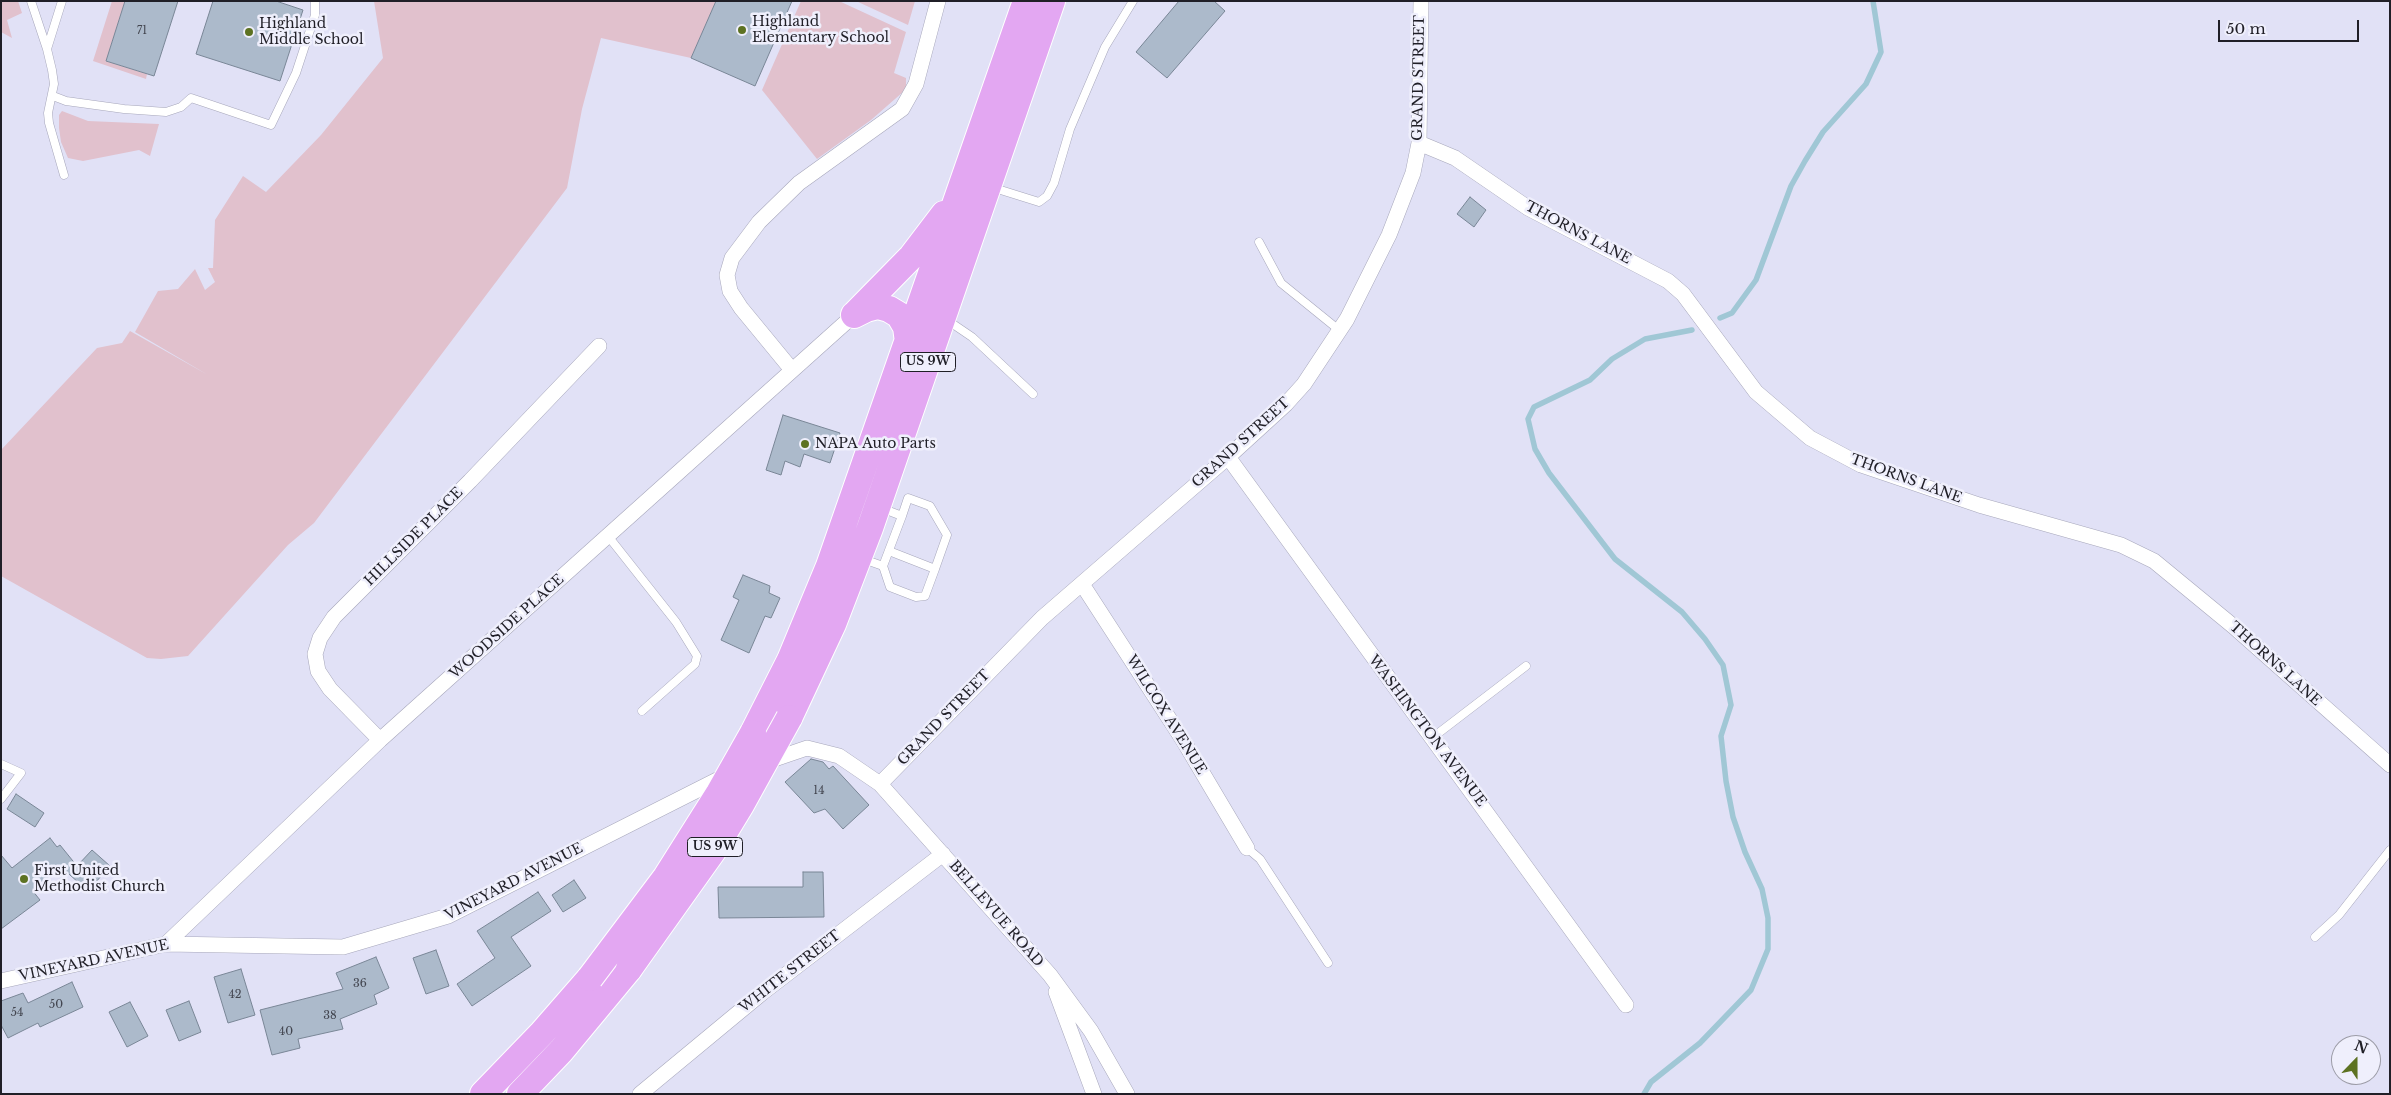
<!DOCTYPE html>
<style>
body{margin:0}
#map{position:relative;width:2391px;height:1095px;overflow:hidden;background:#e1e1f6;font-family:"Libre Baskerville",serif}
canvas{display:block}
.frame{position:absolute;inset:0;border:2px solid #201f27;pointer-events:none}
.north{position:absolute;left:2331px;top:1035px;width:50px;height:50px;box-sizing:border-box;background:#efeffc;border:1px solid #9c9ca7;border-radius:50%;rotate:22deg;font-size:14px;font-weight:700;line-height:20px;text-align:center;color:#201f27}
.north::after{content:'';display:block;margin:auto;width:18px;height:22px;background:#5d7222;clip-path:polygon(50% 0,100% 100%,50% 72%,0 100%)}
.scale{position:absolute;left:2218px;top:20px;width:141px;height:22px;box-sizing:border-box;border:2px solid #201f27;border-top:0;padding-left:6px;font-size:15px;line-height:18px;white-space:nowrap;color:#201f27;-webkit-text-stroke:4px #efeffc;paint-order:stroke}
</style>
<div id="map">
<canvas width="2391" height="1095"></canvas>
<div class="frame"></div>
<div class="north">N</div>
<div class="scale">50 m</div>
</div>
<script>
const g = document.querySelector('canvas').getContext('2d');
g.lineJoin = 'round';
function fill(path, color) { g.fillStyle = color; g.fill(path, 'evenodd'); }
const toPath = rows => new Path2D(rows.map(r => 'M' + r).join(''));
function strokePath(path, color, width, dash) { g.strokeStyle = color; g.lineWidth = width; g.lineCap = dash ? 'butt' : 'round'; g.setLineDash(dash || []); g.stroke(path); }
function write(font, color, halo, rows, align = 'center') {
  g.font = font + ' "Libre Baskerville",serif'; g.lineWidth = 5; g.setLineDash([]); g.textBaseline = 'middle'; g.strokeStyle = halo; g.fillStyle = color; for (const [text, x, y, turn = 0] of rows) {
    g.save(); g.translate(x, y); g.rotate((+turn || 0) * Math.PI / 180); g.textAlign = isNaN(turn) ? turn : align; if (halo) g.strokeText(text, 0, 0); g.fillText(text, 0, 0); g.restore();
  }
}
fill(toPath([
 [1,1,18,1,22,13,7,20,12,38,1,32],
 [112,1,125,1,106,61,147,74,146,79,93,61],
 [374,1,716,1,691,58,601,38,582,109,567,188,314,523,288,545,188,656,161,659,147,658,1,576,1,450,97,348,122,343,130,331,208,375,135,332,158,291,178,289,195,269,205,290,215,282,208,268,213,268,215,220,243,176,266,192,321,135,383,58],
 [801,1,839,1,906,32,894,73,906,78,906,87,903,92,871,120,817,159,762,90],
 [856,1,896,2,915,1,908,25],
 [62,111,88,121,159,124,150,156,139,150,83,161,68,158,61,142,59,128,59,115]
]), '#e1c1cd');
strokePath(toPath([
 [1720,318,1732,313,1756,280,1791,186,1805,161,1823,132,1866,84,1881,52,1873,1],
 [1644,1094,1651,1082,1700,1043,1751,990,1768,949,1768,918,1762,889,1745,852,1733,817,1726,781,1721,736,1731,705,1723,665,1705,639,1682,612,1615,559,1549,473,1535,449,1528,419,1534,407,1590,380,1612,359,1645,339,1692,330]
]), '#a0c7d5', 5.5);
const building = toPath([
 [125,1,178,1,154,76,106,61,125,1],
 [213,1,276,1,303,10,280,81,196,54,213,1],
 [716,1,792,1,755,86,691,58,716,1],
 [1179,1,1214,1,1225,11,1167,78,1136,52,1179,1],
 [1470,197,1486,210,1474,227,1457,214,1470,197],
 [783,415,840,433,830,463,804,454,800,467,785,461,781,475,766,470,783,415],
 [743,575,770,586,769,593,780,598,771,618,765,616,749,653,721,640,739,600,733,597,743,575],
 [811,759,823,762,829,769,833,766,869,805,843,829,825,809,814,813,785,782,811,759],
 [16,794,44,813,35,827,7,809,16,794],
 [50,838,57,847,60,845,77,866,92,850,110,866,88,891,61,867,32,890,40,900,1,929,1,855,12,868,50,838],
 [803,872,823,872,824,917,719,918,718,887,803,887,803,872],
 [574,880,586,898,563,912,552,895,574,880],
 [538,892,551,911,511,937,531,966,472,1006,457,984,495,958,477,931,538,892],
 [436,950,449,986,426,994,413,958,436,950],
 [376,957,389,988,374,995,377,1004,340,1019,343,1029,298,1039,300,1048,272,1055,260,1010,343,989,336,973,376,957],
 [241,969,255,1015,228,1023,214,977,241,969],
 [72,982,83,1007,40,1027,38,1023,8,1038,1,1025,1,1001,23,993,28,1003,72,982],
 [189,1001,201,1032,179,1041,166,1010,189,1001],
 [130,1002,148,1036,127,1047,109,1012,130,1002]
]);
fill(building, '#acbacb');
strokePath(building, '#798696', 1);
const service = toPath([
 [31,1,47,49,52,70,54,84,48,113,49,123,64,175],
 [47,49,62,1],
 [53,96,66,101,124,109,166,112,181,107,191,98,271,125,296,73,315,15,315,1],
 [991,187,1039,202,1047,196,1054,183,1070,129,1105,47,1133,1],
 [1259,242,1281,283,1339,330],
 [947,320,972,337,1033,394],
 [608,536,676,622,697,656,695,664,642,711],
 [889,551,935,569,947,535,930,506,908,498,902,516],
 [863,559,883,566,902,516,881,508],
 [883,566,890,587,916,597,925,596,935,569],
 [1432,738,1526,666],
 [1,764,21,773,1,799],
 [1247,848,1260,859,1328,963],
 [2315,937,2339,915,2390,850]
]);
const minor = toPath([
 [1419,143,1455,158,1528,208,1668,281,1683,294,1756,392,1810,438,1861,465,1979,505,2121,545,2154,561,2233,626,2390,765],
 [792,370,741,308,730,291,727,275,732,258,759,222,799,183,902,109,916,84,938,1],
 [1228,457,1626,1005],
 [1082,584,1183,740,1247,848],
 [380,740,330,689,318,671,315,654,320,638,334,617,470,481,599,346],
 [763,763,807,748,839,756,880,784,1050,975,1091,1031,1127,1094],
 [880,784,1042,618,1228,457,1286,404,1304,384,1347,319,1389,235,1413,173,1419,143,1421,1],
 [166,944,380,740,854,315],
 [1,981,166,944,343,947,448,916,727,775],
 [1056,992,1094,1094],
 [640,1094,762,993,943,854]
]);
const trunk = toPath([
 [854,315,912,256,944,214],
 [854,315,866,309,878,306,889,309,899,315,906,327,908,342],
 [789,718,833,624,870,528,1052,1],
 [753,733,790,660,829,566,1026,1],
 [483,1094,542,1033,590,978],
 [520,1094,561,1051,629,969]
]);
strokePath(service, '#a7a7bb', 9);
strokePath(minor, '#a7a7bb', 16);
strokePath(trunk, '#fff', 28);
strokePath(service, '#fff', 8);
strokePath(minor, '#fff', 15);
strokePath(trunk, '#e3a7f2', 26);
const trunkBridge = toPath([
 [629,969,713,851,741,805,789,718],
 [590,978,666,877,719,793,753,733]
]);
strokePath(trunkBridge, '#fff', 28, []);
strokePath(trunkBridge, '#e3a7f2', 26);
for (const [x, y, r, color] of [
 [742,30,5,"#5d7222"],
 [249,32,5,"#5d7222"],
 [805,444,5,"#5d7222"],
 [24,879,5,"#5d7222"]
]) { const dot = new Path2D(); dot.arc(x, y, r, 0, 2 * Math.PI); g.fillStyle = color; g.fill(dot); strokePath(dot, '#efeffc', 2); }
write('11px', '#434650', null, [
 ["71",142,31],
 ["14",819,791],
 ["36",360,984],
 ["42",235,995],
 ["50",56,1005],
 ["54",17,1013],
 ["38",330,1016],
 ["40",286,1032]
]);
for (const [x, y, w] of [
 [928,362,55],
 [715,847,55]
]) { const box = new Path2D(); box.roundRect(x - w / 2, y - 9.5, w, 19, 4); g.fillStyle = '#efeffc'; g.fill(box); strokePath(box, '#201f27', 1); }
write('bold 12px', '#201f27', null, [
 ["US 9W",928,362],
 ["US 9W",715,847]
]);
write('14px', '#201f27', '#efeffc', [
 ["Highland",752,22],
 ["Elementary School",752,38],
 ["Highland",259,24],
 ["Middle School",259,40],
 ["NAPA Auto Parts",815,444],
 ["First United",34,871],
 ["Methodist Church",34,887]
], 'left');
write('14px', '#201f27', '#efeffc', [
 ["GRAND STREET",1419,78,-89],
 ["THORNS LANE",1578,233,28],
 ["GRAND STREET",1241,443,-42],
 ["THORNS LANE",1906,479,20],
 ["HILLSIDE PLACE",414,537,-45],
 ["WOODSIDE PLACE",507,627,-42],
 ["THORNS LANE",2275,664,42],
 ["WILCOX AVENUE",1166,715,58],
 ["GRAND STREET",944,718,-46],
 ["WASHINGTON AVENUE",1427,731,53],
 ["VINEYARD AVENUE",514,882,-27],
 ["BELLEVUE ROAD",996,914,49],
 ["VINEYARD AVENUE",94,961,-12],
 ["WHITE STREET",790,972,-38]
]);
</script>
